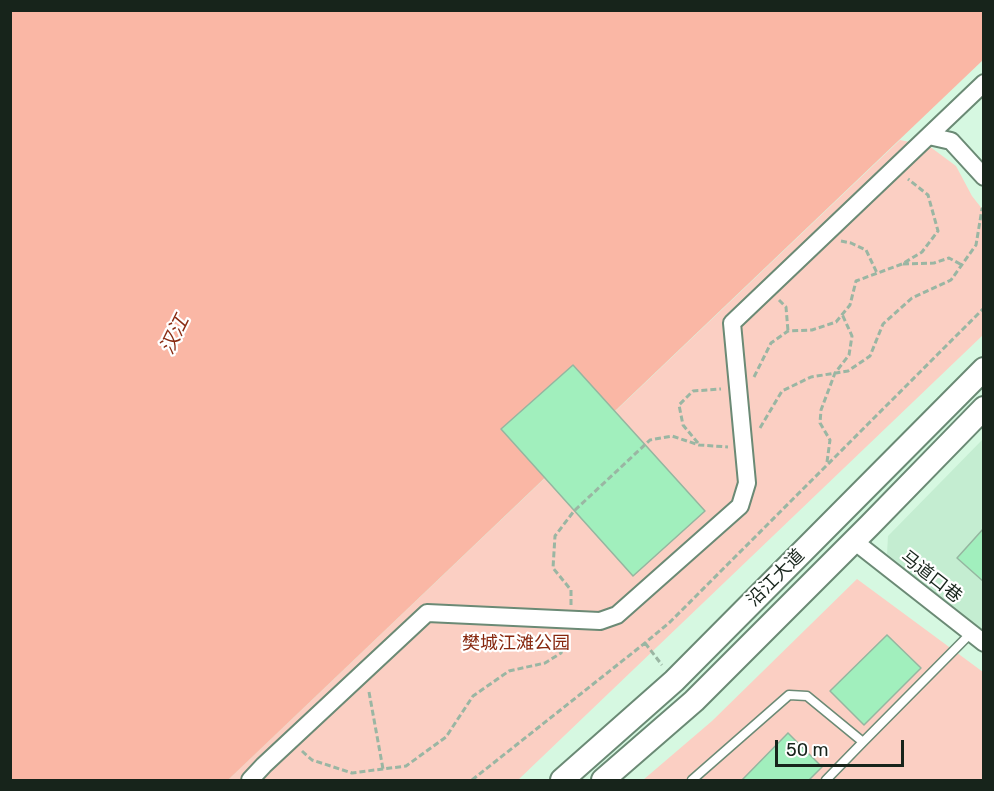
<!DOCTYPE html>
<meta charset="utf-8">
<style>
body{margin:0}
#map{position:relative;width:994px;height:791px;overflow:hidden;background:#d6f8e1;font-family:Rubik,sans-serif}
canvas{display:block}
.frame{position:absolute;inset:0;border:12px solid #17241b;pointer-events:none}
.scale{position:absolute;left:775px;top:740px;width:129px;height:27px;box-sizing:border-box;border:3px solid #17241b;border-top:0;padding-left:8px;font-size:18px;line-height:21px;white-space:nowrap;color:#17241b;-webkit-text-stroke:4px #fff;paint-order:stroke}
</style>
<div id="map">
<canvas width="994" height="791"></canvas>
<div class="frame"></div>
<div class="scale">50 m</div>
</div>
<script>
const g = document.querySelector('canvas').getContext('2d');
g.lineJoin = 'round';
function fill(path, color) { g.fillStyle = color; g.fill(path, 'evenodd'); }
const toPath = rows => new Path2D(rows.map(r => 'M' + r).join(''));
function strokePath(path, color, width, dash) { g.strokeStyle = color; g.lineWidth = width; g.lineCap = dash ? 'butt' : 'round'; g.setLineDash(dash || []); g.stroke(path); }
function write(font, color, halo, rows, align = 'center') {
  g.font = font + ' Rubik,"Noto Sans SC",sans-serif'; g.lineWidth = 4.5; g.setLineDash([]); g.textBaseline = 'middle'; g.strokeStyle = halo; g.fillStyle = color; for (const [text, x, y, turn = 0] of rows) {
    g.save(); g.translate(x, y); g.rotate((+turn || 0) * Math.PI / 180); g.textAlign = isNaN(turn) ? turn : align; if (halo) g.strokeText(text, 0, 0); g.fillText(text, 0, 0); g.restore();
  }
}
fill(toPath([
 [983,439,983,631,887,554,888,536]
]), '#c4edd1');
fill(toPath([
 [900,140,929,146,956,166,972,196,983,210,983,335,518,780,228,780],
 [857,579,983,672,983,780,643,780,712,721]
]), '#fbcfc3');
fill(toPath([
 [10,11,983,11,983,60,228,780,11,780]
]), '#fab7a5');
const building = toPath([
 [573,365,705,511,633,576,501,429,573,365],
 [984,528,984,582,957,558,984,528],
 [887,635,921,668,864,725,830,691,887,635],
 [788,733,822,767,809,780,742,780,788,733]
]);
fill(building, '#a1efbd');
strokePath(building, '#95b6a0', 1.5);
const lane = toPath([
 [692,780,789,695,807,696,863,742],
 [826,780,863,742,971,633]
]);
const street = toPath([
 [929,136,951,141,984,177],
 [854,541,984,643],
 [250,780,264,765,427,613,600,621,617,615,740,506,747,483,732,323,984,83]
]);
const secondary = toPath([
 [562,780,674,681,984,369],
 [603,780,694,701,870,525,984,408]
]);
strokePath(lane, '#6b8a75', 11);
strokePath(street, '#6b8a75', 20);
strokePath(secondary, '#6b8a75', 26);
strokePath(toPath([
 [841,241,851,243,866,250,877,273],
 [903,264,934,263,949,258,962,265],
 [779,300,786,307,788,331],
 [754,377,771,343,788,331,812,330,836,322,850,305,856,281,902,264,922,252,938,231,928,195,908,179],
 [760,428,782,391,811,377,848,371,870,356,883,324,912,298,951,280,976,245,982,209,984,207],
 [698,443,683,425,679,405,693,391,721,389],
 [827,462,830,440,820,423,821,410,835,373,849,355,852,336,842,314],
 [571,605,571,590,553,568,555,536,574,511,650,440,672,436,699,445,728,447],
 [645,643,662,665],
 [369,692,383,769],
 [302,751,312,760,352,773,406,766,446,737,473,696,509,671,545,663,561,653,566,635],
 [472,780,645,643,670,622,984,308]
]), '#9ab6a3', 3, [6, 3]);
strokePath(lane, '#fff', 8);
strokePath(street, '#fff', 16);
strokePath(secondary, '#fff', 22);
write('18px', '#17241b', '#fff', [
 ["马道口巷",931,577,38],
 ["沿江大道",776,578,-45]
]);
write('18px', '#87280f', '#fff', [
 ["樊城江滩公园",516,644]
]);
write('italic 20px', '#8a2c13', '#fff', [
 ["汉江",175,335,-64]
]);
</script>
